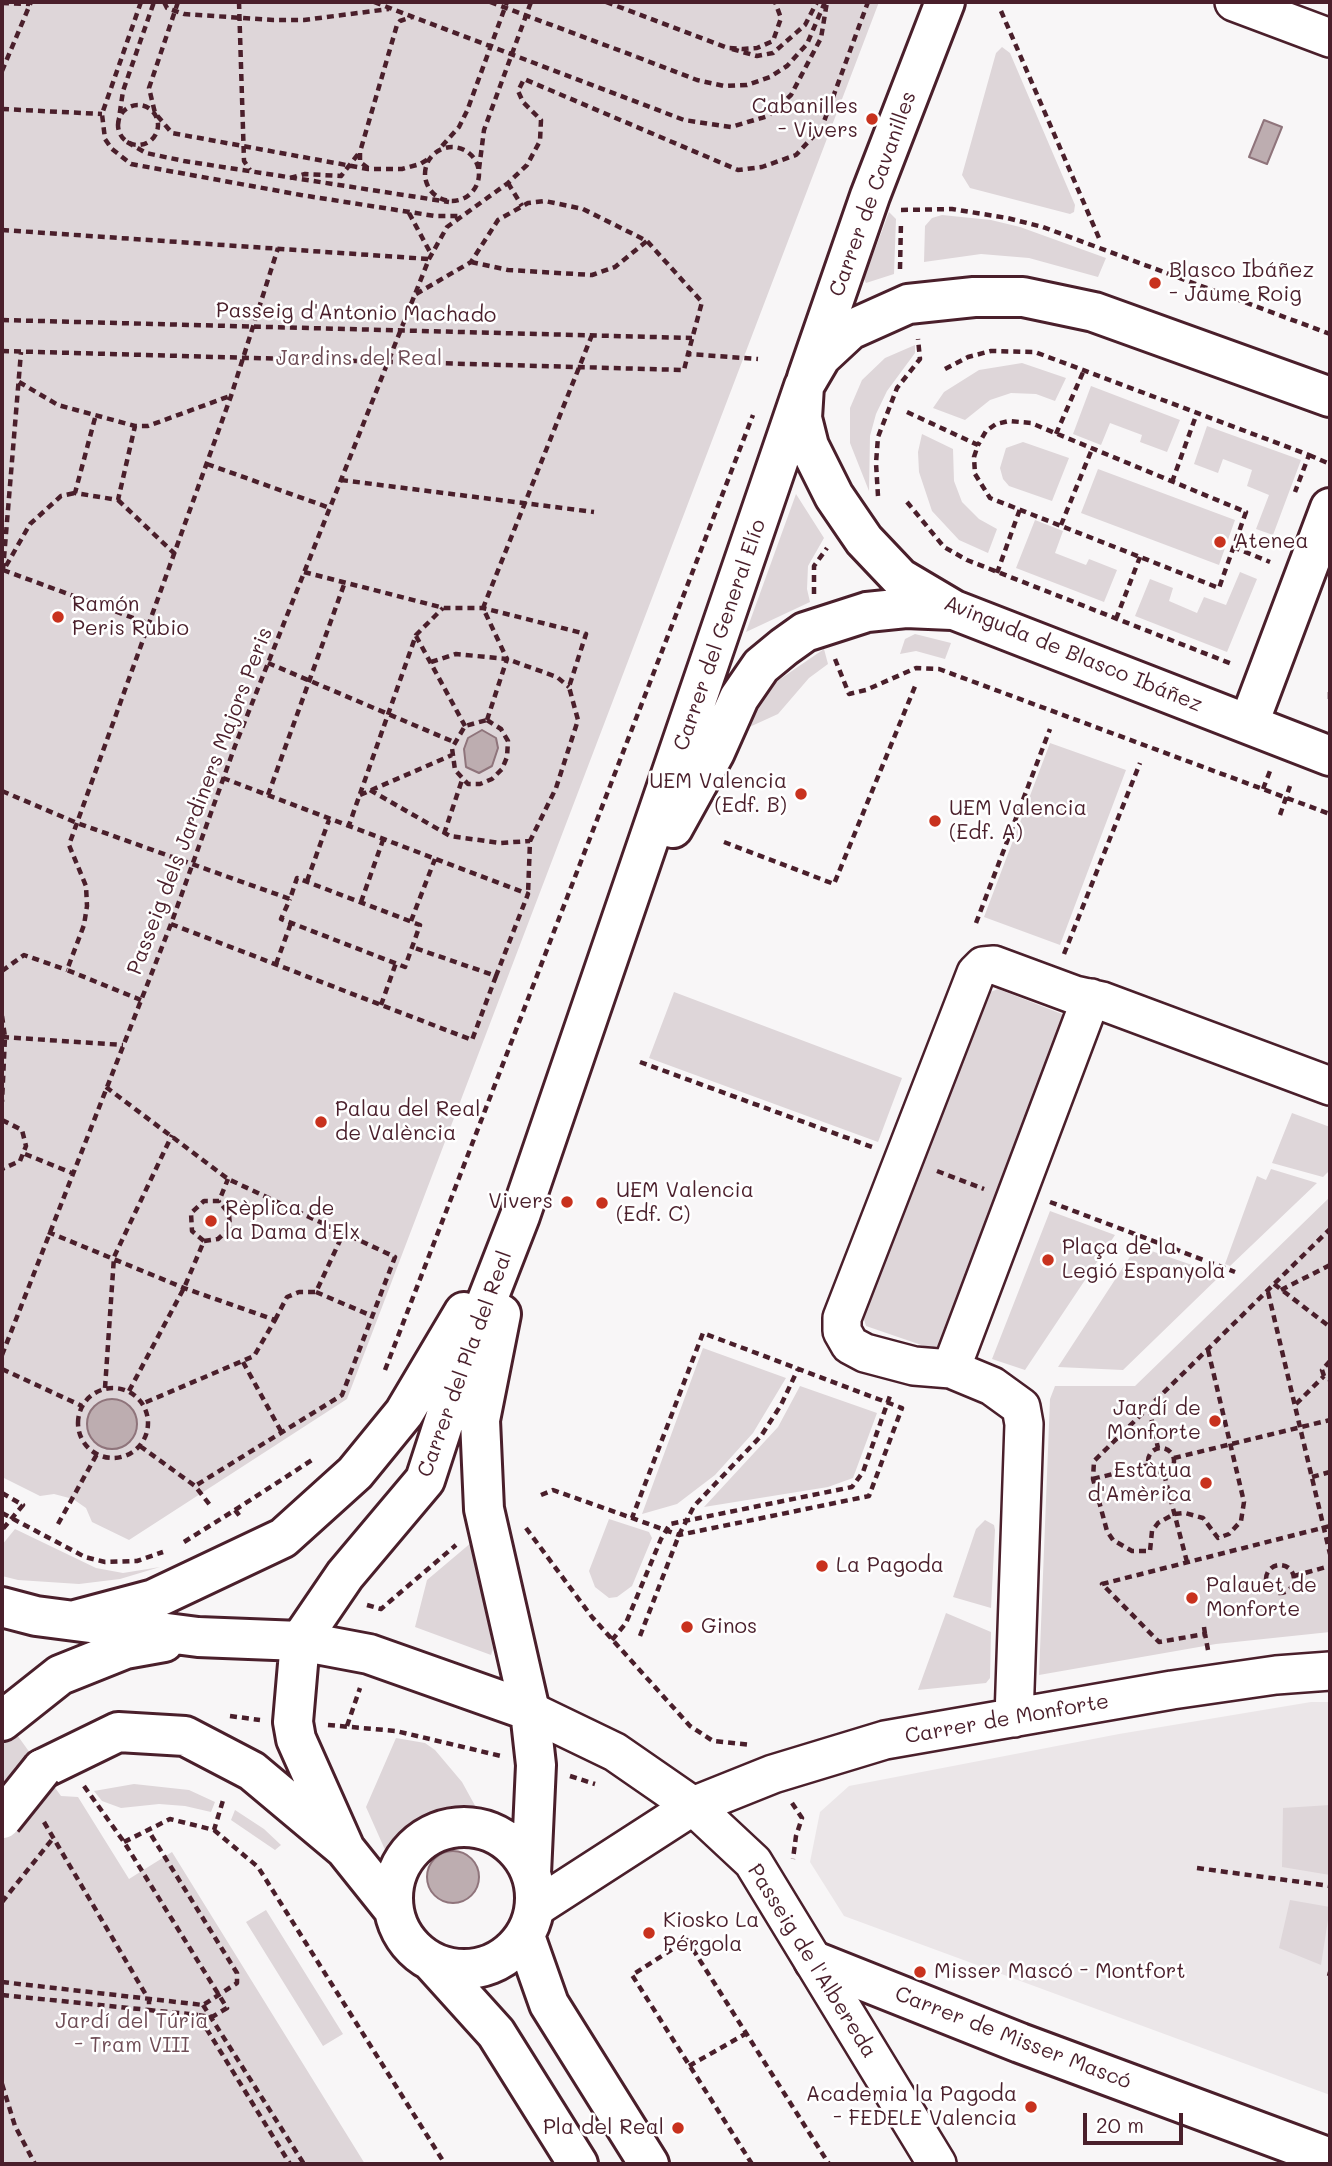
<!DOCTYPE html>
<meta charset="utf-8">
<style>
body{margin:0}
#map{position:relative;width:1332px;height:2166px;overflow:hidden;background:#f8f6f7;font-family:Mali,sans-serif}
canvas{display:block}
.frame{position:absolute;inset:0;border:4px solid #4a1f2b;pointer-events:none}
.scale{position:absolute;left:1083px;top:2113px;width:100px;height:32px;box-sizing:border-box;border:4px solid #4a1f2b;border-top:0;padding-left:9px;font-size:21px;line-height:24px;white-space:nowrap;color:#4a1f2b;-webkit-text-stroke:5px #fff;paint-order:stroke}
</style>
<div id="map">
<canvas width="1332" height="2166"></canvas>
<div class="frame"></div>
<div class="scale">20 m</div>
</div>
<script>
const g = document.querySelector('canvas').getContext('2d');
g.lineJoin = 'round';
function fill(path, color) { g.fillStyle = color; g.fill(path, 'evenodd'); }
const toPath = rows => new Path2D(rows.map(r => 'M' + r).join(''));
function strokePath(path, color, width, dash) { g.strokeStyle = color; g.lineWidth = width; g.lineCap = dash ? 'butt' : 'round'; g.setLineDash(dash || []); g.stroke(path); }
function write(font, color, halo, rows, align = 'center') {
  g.font = font + ' Mali,sans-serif'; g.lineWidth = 5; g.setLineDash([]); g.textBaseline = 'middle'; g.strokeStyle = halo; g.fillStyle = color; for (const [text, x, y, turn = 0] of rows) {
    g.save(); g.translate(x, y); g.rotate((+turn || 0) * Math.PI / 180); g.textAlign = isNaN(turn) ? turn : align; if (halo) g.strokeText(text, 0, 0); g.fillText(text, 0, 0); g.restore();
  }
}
fill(toPath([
 [1311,1702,1330,1702,1330,2095,844,1916,810,1862,820,1812,849,1786,1119,1734]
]), '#ebe6e8');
fill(toPath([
 [2,2,879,2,347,1399,129,1540,92,1522,86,1508,73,1499,54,1494,40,1496,2,1477],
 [1002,47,1010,53,1075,205,1074,212,1070,214,970,188,962,175,996,53],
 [889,212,896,219,894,274,866,283,864,279],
 [942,215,991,220,1020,227,1106,258,1098,277,1029,258,981,254,924,262,925,226,932,218],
 [915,345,915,353,887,391,876,414,870,436,869,491,850,443,850,408,862,380,885,358],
 [1022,363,1066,378,1055,401,1036,394,1011,393,990,400,965,420,933,408,944,392,979,370],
 [1091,386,1180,420,1167,452,1140,442,1142,435,1110,423,1101,445,1073,434],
 [1207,426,1301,460,1273,535,1256,529,1269,495,1247,486,1252,470,1223,459,1218,473,1194,464],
 [922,434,953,449,954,481,962,502,979,519,997,529,988,553,959,540,932,511,919,472,918,452],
 [1023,442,1069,458,1052,501,1009,486,1003,479,1000,468,1006,448],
 [1098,469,1235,520,1219,565,1081,513],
 [796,494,824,538,808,566,807,589,810,602,746,632],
 [1035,520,1063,531,1055,553,1086,565,1089,559,1117,570,1104,602,1016,568],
 [1240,572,1257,579,1227,652,1135,616,1150,579,1173,588,1169,601,1197,613,1204,597,1226,605],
 [915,634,951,643,945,659,916,651,900,654,905,639],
 [824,649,828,664,809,678,778,714,745,729,748,719,770,686],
 [1050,743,1126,770,1060,945,984,917],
 [998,989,1062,1014,1065,1018,944,1344,930,1348,866,1326,863,1316,988,993],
 [674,992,902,1078,878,1142,649,1058],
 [1292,1113,1330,1127,1330,1170,1323,1177,1272,1163],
 [1271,1169,1317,1183,1230,1266,1225,1264,1257,1176,1266,1180],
 [1330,1197,1330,1632,1216,1644,1039,1675,1050,1399,1055,1386,1135,1386],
 [1050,1211,1115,1235,1025,1370,992,1359],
 [1137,1246,1221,1275,1123,1370,1058,1367],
 [703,1348,786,1378,753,1433,715,1475,677,1504,642,1514],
 [800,1386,877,1413,853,1478,828,1487,704,1507,778,1427],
 [609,1519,649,1532,652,1538,632,1586,617,1597,609,1598,595,1587,589,1571],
 [985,1520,994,1525,995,1530,991,1608,953,1597,976,1529],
 [15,1529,96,1568,123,1573,160,1567,120,1579,79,1584,18,1580,2,1576,2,1545],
 [472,1542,493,1649,491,1655,415,1627,427,1580],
 [946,1613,991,1632,990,1678,986,1683,918,1690],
 [2,1714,61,1796,78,1797,129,1879,172,1852,365,2164,2,2164],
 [396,1738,425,1743,435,1750,462,1782,478,1811,459,1808,440,1810,422,1817,400,1832,386,1852,366,1807],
 [134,1784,189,1790,215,1802,211,1812,185,1806,159,1804,121,1808,102,1801,94,1791],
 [1330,1805,1330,1875,1282,1867,1283,1808],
 [235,1810,264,1829,281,1845,275,1850,231,1820],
 [1290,1900,1330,1907,1321,1965,1279,1948],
 [266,1910,343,2034,323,2046,246,1922]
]), '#ded6d9');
const water = toPath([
 [1264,120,1282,127,1267,164,1249,157,1264,120],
 [482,730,496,738,498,748,492,766,479,773,466,767,464,749,468,738,482,730],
 '87 1424a25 25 0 1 1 50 0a25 25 0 1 1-50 0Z',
 '427 1877a26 26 0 1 1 52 0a26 26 0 1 1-52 0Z'
]);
fill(water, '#bdadb0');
strokePath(water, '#8f747b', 2);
const street = toPath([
 [1234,2,1330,38],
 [951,1369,1091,998],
 [530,1711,615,1752,693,1806,753,1862,937,2164],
 [1014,1718,1024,1424,1021,1407,992,1386,951,1369,914,1366,865,1353,850,1345,842,1331,842,1318,976,973,983,966,994,965,1075,995,1102,1001,1330,1086],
 [535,1908,693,1806,773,1774,885,1740,1172,1690,1276,1675,1330,1671]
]);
const secondary = toPath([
 [807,378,870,196,945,2],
 [1249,723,1330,508],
 [814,1961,1020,2043,1330,2158]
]);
const primary = toPath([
 [1330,397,1094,312,1023,297,974,297,908,304,850,330,821,357,804,386,802,418,809,446,834,496,864,540,900,578,954,610,1330,756],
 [673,828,715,752,739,698,761,666,784,647,805,632,867,612,906,608,952,610],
 [501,1314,480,1420,484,1509,530,1711,536,1765,531,1874],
 [2,1607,36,1616,198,1637,300,1641,369,1654,530,1711],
 [75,1620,154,1599,283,1538,355,1473,404,1413,464,1312],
 [2,1721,60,1675,125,1649,164,1642],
 [42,1769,118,1732,185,1736,252,1771,345,1849,393,1909],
 '393 1898a71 71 0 1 1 142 0a71 71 0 1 1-142 0Z',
 [345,1849,296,1739,293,1722,300,1641,345,1575,425,1480,465,1357,520,1216,804,386],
 [525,1936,549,2004,649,2164],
 [431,1961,496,2033,578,2164]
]);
strokePath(street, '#4a1f2b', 42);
strokePath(secondary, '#4a1f2b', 44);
strokePath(primary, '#4a1f2b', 44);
strokePath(toPath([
 [141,2,102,114,105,139,112,149,131,164,301,195,435,216,459,216],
 [164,2,167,8,184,14,273,20,304,20,389,9],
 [178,2,149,88,155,113,172,133,368,169,402,169,420,164,430,158],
 [239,2,244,161,250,170],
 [374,2,684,120,731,127,768,116,791,95,821,38,827,2],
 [606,2,728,48,743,49,757,48,773,41,781,18,775,2],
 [2,3,30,4],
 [1001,11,1099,238],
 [732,49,757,56,773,53,805,25,817,2],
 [637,57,697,80,724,86,747,85,770,77,787,66,807,44,825,2],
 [2,71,31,2],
 '118 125a20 20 0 1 1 40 0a20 20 0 1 1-40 0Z',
 [2,109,102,114],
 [118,125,123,91,154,2],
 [127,142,146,153,184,161,449,202],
 [442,146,459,127,467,111,507,2],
 '425 174a27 27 0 1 1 54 0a27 27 0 1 1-54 0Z',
 [368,168,360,162,360,152,397,25,400,21,412,17],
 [479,169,484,130,531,2],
 [290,178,305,174,341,176,359,153],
 [508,183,522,206],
 [901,210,952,209,1007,218,1043,227,1330,334],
 [409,213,431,254],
 [2,230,429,259],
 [471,262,508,270,592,275,615,267,647,241],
 [900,269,901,222],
 [416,294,471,262,498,220,528,203,545,201,583,209,647,241,702,302,688,354,758,359],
 [2,320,692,338],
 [2,351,684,370,688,354],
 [945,369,968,357,991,351,1035,352,1309,455,1295,492],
 [19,382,58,405,135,426,148,426,230,396],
 [907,412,978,445,974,457,975,474,990,498,1219,588,1246,512,1031,423,1009,421,996,424,986,431,978,445],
 [95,418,75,493,118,500,135,426],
 [1056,434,1084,370],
 [1309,455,1330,464],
 [207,464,330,508],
 [341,480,594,512],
 [1172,482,1197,413],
 [878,496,876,463,878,437,897,388,920,359,918,339],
 [118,500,175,554],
 [907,502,944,547,967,560,1232,664],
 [1061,525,1092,449],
 [1233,547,1270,562],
 [6,566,30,524,61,496,75,493],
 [3,570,21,352],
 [3,570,147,623],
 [304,572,444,608,483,608,586,634,569,687,578,720,556,788,530,841,528,894],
 [997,573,1020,509],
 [814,594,814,566,827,548],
 [1116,619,1140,557],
 [416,636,465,726],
 [835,659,849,694,866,690,916,668,939,669,1330,814],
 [431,662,456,654,507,659,557,677,569,687],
 [268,663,454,742],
 [1330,692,1330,700],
 [487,720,507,659,483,608,592,335],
 [487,720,501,729,508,741,507,757,502,769,492,779,480,784,468,784,455,770,452,748,465,726,487,720],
 [223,778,528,894,496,976,412,947],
 [1263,789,1270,771],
 [370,790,450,836,500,843,530,841],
 [2,791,77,823,290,899,297,878,420,925,405,967,281,919,290,899],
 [268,795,345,582],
 [360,795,452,755],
 [1280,815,1290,786],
 [348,828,416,635,443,608],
 [444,834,462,780],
 [724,842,834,884,916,684],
 [307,881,329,820],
 [361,902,383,840],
 [411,921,435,859],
 [976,923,1050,729],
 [171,924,472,1040,496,976],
 [1064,954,1140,763],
 [276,964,291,923],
 [2,971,24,955,67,970],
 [141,1000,67,970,84,925,87,906,86,886,69,845,231,396,278,248],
 [381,1005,396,963],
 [2,1016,5,1037,2,1102],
 [2,1037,123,1045],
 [640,1062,872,1147],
 [106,1087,228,1179,395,1257,342,1395,195,1486],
 [2,1120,22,1130,26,1146,20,1161,2,1169],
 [25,1154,72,1173],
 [937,1171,984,1189],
 [1050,1202,1235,1272],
 [48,1232,184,1288,275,1320,254,1356,144,1403],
 [204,1241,218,1239,230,1228,229,1214,219,1201],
 [1274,1284,1330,1327],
 [1281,1290,1330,1265],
 [316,1292,372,1316],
 [1268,1292,1330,1554],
 [275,1320,287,1297,299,1292,316,1292,343,1234],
 [1208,1350,1244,1502,1241,1521,1229,1534,1218,1538,1203,1518,1185,1513,1174,1514,1158,1523,1152,1531,1150,1551,1132,1551,1113,1540,1107,1531,1093,1479,1094,1461,1330,1229],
 [2,1355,171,924,235,746,429,259,447,227,508,183,527,165,540,141,541,120,523,102,518,91,524,79,738,170,762,167,796,155,822,127,868,2],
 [1330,1361,1322,1370,1324,1376,1330,1380],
 [243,1362,282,1433],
 [2,1369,82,1406],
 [385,1370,753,415],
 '78 1423a35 35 0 1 1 70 0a35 35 0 1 1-70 0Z',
 [105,1388,114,1257,172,1135],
 [129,1391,184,1288,204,1241,192,1231,191,1213,204,1201,219,1201,228,1179],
 [1296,1404,1324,1376],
 [1149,1408,1158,1448],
 [140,1446,195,1486,210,1505],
 '1148 1461a13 13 0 1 1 26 0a13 13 0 1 1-26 0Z',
 [1174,1458,1330,1420],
 [1164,1474,1187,1562],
 [1312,1477,1330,1472],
 [1093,1479,1149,1465],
 [2,1493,23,1505,2,1530],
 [541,1495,553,1490,632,1518,679,1535,869,1496,902,1408,703,1333,632,1518],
 [235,1510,312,1460],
 [2,1513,85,1557,105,1562,137,1561,163,1552],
 [58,1524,97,1454],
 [526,1528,592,1617,690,1726,713,1741,751,1745],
 [184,1542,235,1510,242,1519],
 '1266 1579a14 14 0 1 1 28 0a14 14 0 1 1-28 0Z',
 [1294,1576,1330,1566],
 [1242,1588,1266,1581],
 [367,1605,381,1609,456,1545],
 [1204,1627,1205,1634],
 [640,1636,679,1535,694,1506,761,1436,781,1405,798,1369],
 [612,1640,626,1623,661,1539,670,1524,852,1487,863,1472,891,1393],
 [1208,1650,1205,1634,1159,1642,1102,1584,1330,1526],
 [230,1716,260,1720],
 [328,1725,396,1731,501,1756],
 [347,1726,360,1688],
 [570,1776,595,1784],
 [84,1786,124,1842,227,2008,212,2017,198,2015,290,2164],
 [792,1803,802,1818,796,1836,793,1859],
 [44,1822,149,2000,149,2010,198,2015],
 [214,1830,258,1867,445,2164],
 [124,1842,170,1819,214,1830,224,1797],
 [1197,1868,1330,1886],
 [2,1902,54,1837],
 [1329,1976,1330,1972],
 [2,1982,203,2005,237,1983,237,1973,148,1830],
 [2,1995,149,2010],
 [203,2005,304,2164],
 [689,2066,747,2033],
 [2,2084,15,2126,35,2164],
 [752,2164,632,1975,687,1940,829,2164]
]), '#4a1f2b', 4.5, [7, 5]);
strokePath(street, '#fff', 37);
strokePath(secondary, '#fff', 38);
strokePath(primary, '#fff', 38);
const primaryBridge = toPath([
 [2,1819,42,1769]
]);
strokePath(primaryBridge, '#4a1f2b', 44, []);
strokePath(toPath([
 [490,2,637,57]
]), '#4a1f2b', 4.5, [7, 5]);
strokePath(primaryBridge, '#fff', 38);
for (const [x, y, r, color] of [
 [872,119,7,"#c8321e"],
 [1155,283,7,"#c8321e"],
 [1220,542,7,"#c8321e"],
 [58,617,7,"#c8321e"],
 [801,794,7,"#c8321e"],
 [935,821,7,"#c8321e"],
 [321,1122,7,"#c8321e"],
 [567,1202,7,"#c8321e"],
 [602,1203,7,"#c8321e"],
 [211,1221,7,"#c8321e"],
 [1048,1260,7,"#c8321e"],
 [1215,1421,7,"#c8321e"],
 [1206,1483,7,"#c8321e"],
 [822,1566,7,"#c8321e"],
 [1192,1598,7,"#c8321e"],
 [687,1627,7,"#c8321e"],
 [649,1933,7,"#c8321e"],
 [920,1972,7,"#c8321e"],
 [1031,2107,7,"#c8321e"],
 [678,2128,7,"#c8321e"]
]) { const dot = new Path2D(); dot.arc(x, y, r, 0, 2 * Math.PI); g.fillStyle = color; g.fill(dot); strokePath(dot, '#fff', 2.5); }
write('21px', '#4a1f2b', '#fff', [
 ["Cabanilles",858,107,"right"],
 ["- Vivers",858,131,"right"],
 ["Blasco Ibáñez",1169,271],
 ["- Jaume Roig",1169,295],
 ["Atenea",1234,542],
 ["Ramón",72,605],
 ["Peris Rubio",72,629],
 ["UEM Valencia",787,782,"right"],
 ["(Edf. B)",787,806,"right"],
 ["UEM Valencia",949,809],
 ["(Edf. A)",949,833],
 ["Palau del Real",335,1110],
 ["de València",335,1134],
 ["UEM Valencia",616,1191],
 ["(Edf. C)",616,1215],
 ["Vivers",553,1202,"right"],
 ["Rèplica de",225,1209],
 ["la Dama d'Elx",225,1233],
 ["Plaça de la",1062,1248],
 ["Legió Espanyola",1062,1272],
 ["Jardí de",1201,1409,"right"],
 ["Monforte",1201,1433,"right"],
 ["Estàtua",1192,1471,"right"],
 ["d'Amèrica",1192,1495,"right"],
 ["La Pagoda",836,1566],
 ["Palauet de",1206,1586],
 ["Monforte",1206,1610],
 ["Ginos",701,1627],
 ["Kiosko La",663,1921],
 ["Pérgola",663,1945],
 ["Misser Mascó - Montfort",934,1972],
 ["Academia la Pagoda",1017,2095,"right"],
 ["- FEDELE Valencia",1017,2119,"right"],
 ["Pla del Real",664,2128,"right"]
], 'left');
write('21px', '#4a1f2b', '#fff', [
 ["Carrer de Cavanilles",873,194,-70],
 ["Passeig d'Antonio Machado",356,313,1],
 ["Carrer del General Elío",720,635,-71],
 ["Avinguda de Blasco Ibáñez",1073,654,22],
 ["Passeig dels Jardiners Majors Peris",200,801,-69],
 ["Carrer del Pla del Real",465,1364,-70],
 ["Carrer de Monforte",1007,1719,-10],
 ["Passeig de l'Albereda",812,1961,58],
 ["Carrer de Misser Mascó",1013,2038,21]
]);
write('21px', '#6f4d56', '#fff', [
 ["Jardins del Real",359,359],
 ["Jardí del Túria",132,2022],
 ["- Tram VIII",132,2046]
]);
</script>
